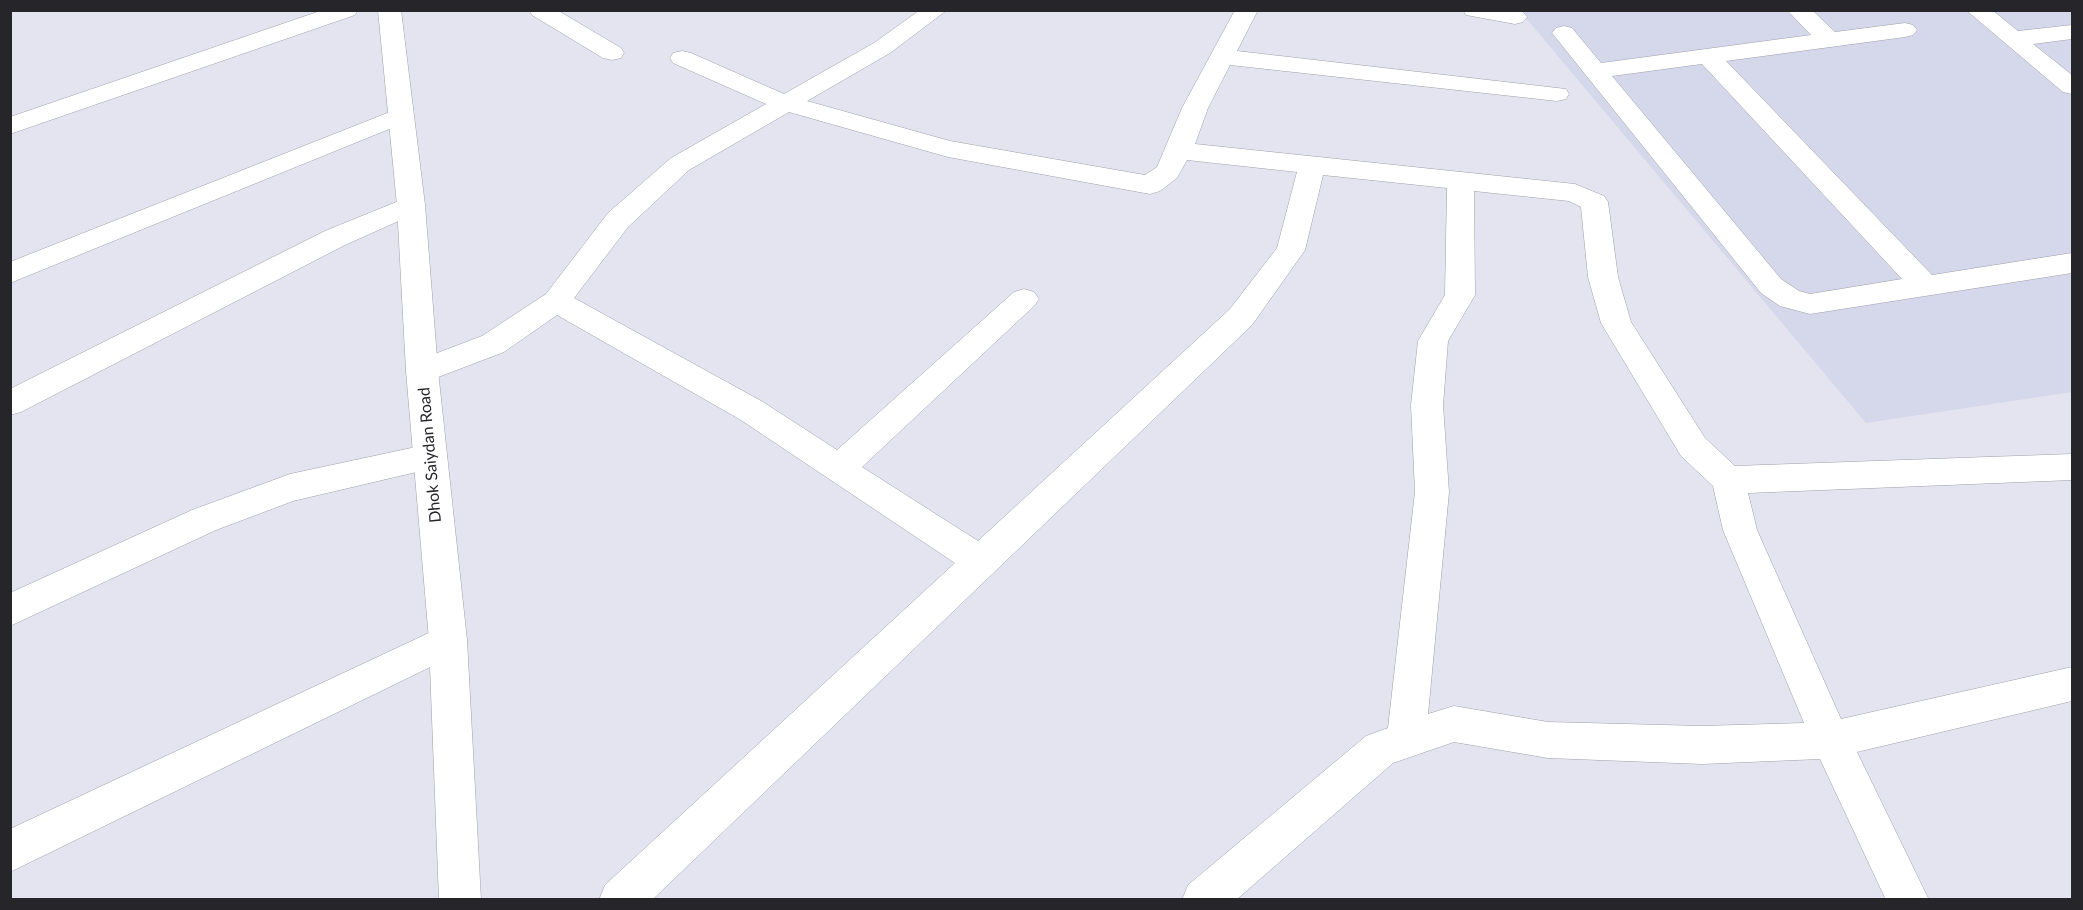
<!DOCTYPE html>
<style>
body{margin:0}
#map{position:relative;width:2083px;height:910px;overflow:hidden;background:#e3e4f0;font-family:Lato,sans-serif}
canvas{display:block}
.frame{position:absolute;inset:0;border:12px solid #25252a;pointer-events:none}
</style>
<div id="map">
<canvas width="2083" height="910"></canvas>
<div class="frame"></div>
</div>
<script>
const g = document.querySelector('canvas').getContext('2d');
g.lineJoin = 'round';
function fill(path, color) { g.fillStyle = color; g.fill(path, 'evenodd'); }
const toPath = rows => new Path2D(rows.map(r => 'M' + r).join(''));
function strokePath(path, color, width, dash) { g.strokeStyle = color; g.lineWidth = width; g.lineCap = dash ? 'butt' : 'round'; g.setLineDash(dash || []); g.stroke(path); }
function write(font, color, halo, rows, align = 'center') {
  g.font = font + ' Lato,sans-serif'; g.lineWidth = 5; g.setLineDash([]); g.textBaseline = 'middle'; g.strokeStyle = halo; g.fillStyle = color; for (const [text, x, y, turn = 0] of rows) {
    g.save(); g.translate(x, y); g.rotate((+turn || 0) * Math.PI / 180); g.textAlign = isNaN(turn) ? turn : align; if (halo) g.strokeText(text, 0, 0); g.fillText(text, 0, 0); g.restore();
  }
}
fill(toPath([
 [1520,11,2072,11,2072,392,1866,423]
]), '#d5d7ea');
const minor = toPath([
 [323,10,358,10,355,15,10,134,10,117,323,10],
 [529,10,557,10,621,48,624,53,621,58,612,60,603,58,532,15,529,10],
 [920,10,947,10,890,53,807,101,950,141,1145,175,1157,167,1182,108,1235,10,1258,10,1237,51,1566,89,1569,94,1566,99,1557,101,1230,65,1208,108,1195,144,1575,184,1604,196,1608,202,1618,277,1631,322,1705,438,1735,466,2072,454,2072,480,1748,493,1757,530,1841,719,2072,667,2072,701,1857,752,1929,900,1886,900,1820,759,1702,764,1548,758,1454,742,1393,763,1236,900,1182,900,1188,885,1366,736,1388,728,1415,492,1411,405,1418,341,1445,295,1447,188,1323,175,1305,250,1252,325,652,900,599,900,605,885,955,563,741,420,557,315,504,352,433,379,422,383,411,379,406,371,411,363,482,336,546,294,608,213,671,158,766,104,673,63,670,58,673,53,682,51,691,53,784,94,874,43,920,10],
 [789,112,948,157,1150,194,1160,191,1177,178,1187,160,1297,172,1277,248,1230,309,978,541,862,467,1034,306,1039,299,1034,292,1024,289,1014,292,837,450,763,402,574,298,628,227,689,170,789,112],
 [1474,191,1569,201,1581,207,1588,277,1601,323,1681,456,1713,486,1723,530,1804,723,1702,726,1548,722,1454,706,1428,714,1449,492,1443,405,1448,341,1475,295,1474,191],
 [1463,10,1517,10,1523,12,1527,17,1523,22,1515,24,1466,15,1463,10],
 [1787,10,1812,10,1835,32,1905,23,1913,25,1917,30,1913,35,1905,37,1726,61,1932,275,2072,253,2072,273,1810,314,1780,306,1761,293,1552,33,1556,28,1564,26,1572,28,1601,63,1811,35,1787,10],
 [1702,64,1902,279,1810,294,1799,291,1781,279,1612,76,1702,64],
 [1966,10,1992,10,2018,31,2072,25,2072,39,2033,44,2072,75,2072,94,2063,92,1966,10],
 [400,108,409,111,413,116,409,121,10,283,10,262,400,108],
 [411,196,421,199,425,205,421,211,345,245,21,412,10,415,10,389,325,231,411,196],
 [430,444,442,448,447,457,442,466,293,501,216,530,10,626,10,593,192,510,290,474,430,444],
 [448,624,461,628,467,640,461,652,10,872,10,829,448,624]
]);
const major = toPath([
 [378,10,401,10,425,205,438,371,467,640,481,900,439,900,429,640,406,371,397,205,378,10]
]);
strokePath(minor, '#9e9faa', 1);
strokePath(major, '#9e9faa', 1);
fill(minor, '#fff');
fill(major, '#fff');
write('16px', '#25252a', '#fff', [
 ["Dhok Saiydan Road",430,455,-95]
]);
</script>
